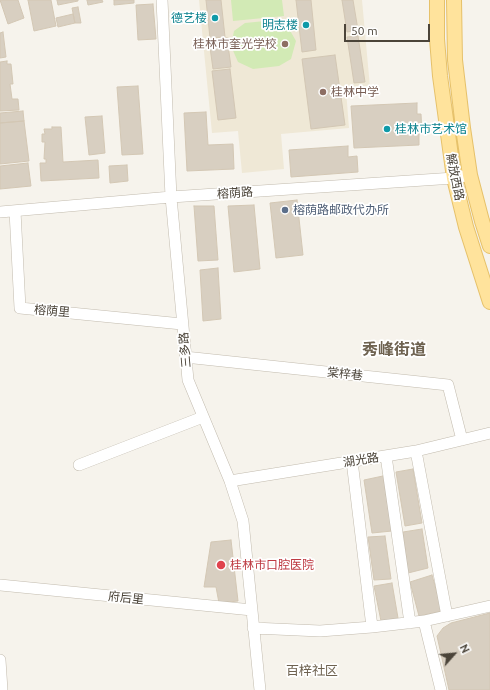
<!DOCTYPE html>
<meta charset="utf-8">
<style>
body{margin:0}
#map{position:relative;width:490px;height:690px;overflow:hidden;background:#f6f3ec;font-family:Ubuntu,sans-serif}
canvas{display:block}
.north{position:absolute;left:434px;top:634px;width:40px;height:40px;-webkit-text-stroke:3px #fff;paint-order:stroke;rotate:63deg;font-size:11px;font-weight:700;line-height:16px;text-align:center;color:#4b4439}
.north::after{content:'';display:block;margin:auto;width:14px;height:18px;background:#4b4439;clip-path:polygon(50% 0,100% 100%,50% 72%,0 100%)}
.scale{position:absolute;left:344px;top:24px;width:86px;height:18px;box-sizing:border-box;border:2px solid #4b4439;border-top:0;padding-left:5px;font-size:12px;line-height:14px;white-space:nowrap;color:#4b4439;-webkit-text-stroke:3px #fff;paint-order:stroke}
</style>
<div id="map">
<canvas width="490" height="690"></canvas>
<div class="north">N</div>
<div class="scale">50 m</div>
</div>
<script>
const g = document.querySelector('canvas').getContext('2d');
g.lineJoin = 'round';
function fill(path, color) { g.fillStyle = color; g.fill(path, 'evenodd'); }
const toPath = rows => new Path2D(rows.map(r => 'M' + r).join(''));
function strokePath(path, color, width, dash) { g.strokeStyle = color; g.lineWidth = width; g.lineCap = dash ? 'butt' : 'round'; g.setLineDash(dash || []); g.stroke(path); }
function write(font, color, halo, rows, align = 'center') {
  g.font = font + ' Ubuntu,"Noto Sans SC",sans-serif'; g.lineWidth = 3.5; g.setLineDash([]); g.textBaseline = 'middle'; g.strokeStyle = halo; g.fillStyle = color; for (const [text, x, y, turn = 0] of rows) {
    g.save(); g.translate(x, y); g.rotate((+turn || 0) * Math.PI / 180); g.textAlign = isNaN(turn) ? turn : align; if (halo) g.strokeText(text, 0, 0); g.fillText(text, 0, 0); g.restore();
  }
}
fill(toPath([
 [199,0,362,0,370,87,346,90,349,128,281,134,284,169,242,173,238,131,212,133]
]), '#efe8d6');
fill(toPath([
 [231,0,282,0,284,16,233,21],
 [275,20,288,27,296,41,291,59,279,66,253,69,238,62,231,46,234,31,245,23]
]), '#d2eab5');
const building = toPath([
 [0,0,18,0,24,18,8,24,0,0],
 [28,0,51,0,56,26,34,31,28,0],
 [57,0,78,0,78,1,58,5,57,0],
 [87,0,102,0,103,2,88,5,87,0],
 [114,0,134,0,134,3,114,5,114,0],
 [206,0,221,0,225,37,210,38,206,0],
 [296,0,311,0,316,50,302,52,296,0],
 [342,0,353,0,358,30,347,32,342,0],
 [153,4,156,39,138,40,136,5,153,4],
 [78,7,81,23,75,23,72,8,78,7],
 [73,14,75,23,58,27,56,18,73,14],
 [3,32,6,57,0,58,0,33,3,32],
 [358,36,365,82,354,83,347,37,358,36],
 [227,38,231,67,213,69,209,40,227,38],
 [335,55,345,125,311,129,302,59,335,55],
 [7,61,7,64,11,64,13,84,10,84,12,99,18,99,19,110,0,111,0,62,7,61],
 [230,69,236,118,218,120,212,71,230,69],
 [138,86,143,154,122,155,117,87,138,86],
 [417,103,417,114,421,114,422,133,419,134,419,145,354,148,351,106,417,103],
 [23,111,24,121,0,123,0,113,23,111],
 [206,112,208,145,233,144,234,169,187,171,184,113,206,112],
 [102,116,105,153,89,155,85,117,102,116],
 [24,121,29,161,0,164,0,123,24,121],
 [52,127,61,127,63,162,98,160,99,178,41,181,40,163,46,163,46,159,44,159,45,142,42,142,42,134,45,134,44,129,52,129,52,127],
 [348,146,348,157,357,156,358,172,291,177,289,150,348,146],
 [28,163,31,186,0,189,0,166,28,163],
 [127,165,128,181,110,183,109,166,127,165],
 [297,200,303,255,276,258,270,203,297,200],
 [254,205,260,269,234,272,228,206,254,205],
 [194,206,214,206,218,260,198,261,194,206],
 [218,268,221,319,203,321,200,270,218,268],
 [413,469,422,523,405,526,396,472,413,469],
 [383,476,392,531,372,533,364,480,383,476],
 [422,529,428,568,408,573,403,532,422,529],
 [385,536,391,579,374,580,368,537,385,536],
 [231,540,238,601,219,603,216,587,204,587,211,542,231,540],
 [432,575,442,611,419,616,410,582,432,575],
 [392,583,398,618,381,621,374,586,392,583],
 [490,613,490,690,449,690,437,636,443,628,451,623,490,613]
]);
fill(building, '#d8cfc1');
strokePath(building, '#d3c7b4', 1);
const minor = toPath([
 [162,0,171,197,188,380,230,481,243,521,260,690],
 [15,211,20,308,182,324],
 [0,212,171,197,454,178,470,175],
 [185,357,448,385,462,440],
 [416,451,447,616],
 [386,456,410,623],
 [352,461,372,627],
 [79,465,203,417],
 [230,481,416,451,490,433],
 [0,585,252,610],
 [424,621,441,690],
 [253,628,320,631,372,627,424,621,490,606],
 [0,660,2,690]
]);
const major = toPath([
 [437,0,437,39,440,76,454,178,466,227,490,302],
 [454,0,455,60,463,128,470,175,482,221,490,246]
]);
strokePath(minor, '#c2bbae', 12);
strokePath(major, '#e6c16a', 16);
strokePath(minor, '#fff', 11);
strokePath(major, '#ffe39c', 14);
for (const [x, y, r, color] of [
 [215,18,4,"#0f9aa8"],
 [306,25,4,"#0f9aa8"],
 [285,44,4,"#8d6e63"],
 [323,92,4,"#8d6e63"],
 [387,129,4,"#0f9aa8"],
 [285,210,4,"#5c6f8a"],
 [221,565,5,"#e0444e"]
]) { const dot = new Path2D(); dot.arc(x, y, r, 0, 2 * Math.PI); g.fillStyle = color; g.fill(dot); strokePath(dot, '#fff', 1.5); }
write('12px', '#0d838f', '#fff', [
 ["德艺楼",207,18],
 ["明志楼",298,25],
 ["桂林市艺术馆",395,129,"left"]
], 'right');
write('12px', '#785e54', '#fff', [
 ["桂林市奎光学校",277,44],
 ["桂林中学",331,92,"left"]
], 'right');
write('12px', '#4b4439', '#fff', [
 ["解放西路",455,177,79],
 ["榕荫路",235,193,-4],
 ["榕荫里",52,311,5],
 ["三多路",185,350,-95],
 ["棠梓巷",345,374,6],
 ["湖光路",361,460,-9],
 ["府后里",126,598,6]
]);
write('12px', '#4e5e75', '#fff', [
 ["榕荫路邮政代办所",293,210]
], 'left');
write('12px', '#be3a42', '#fff', [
 ["桂林市口腔医院",230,565]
], 'left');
write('13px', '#6e6250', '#fff', [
 ["百梓社区",312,671]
]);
write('bold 16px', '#6e6250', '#fff', [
 ["秀峰街道",394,350]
]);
</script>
